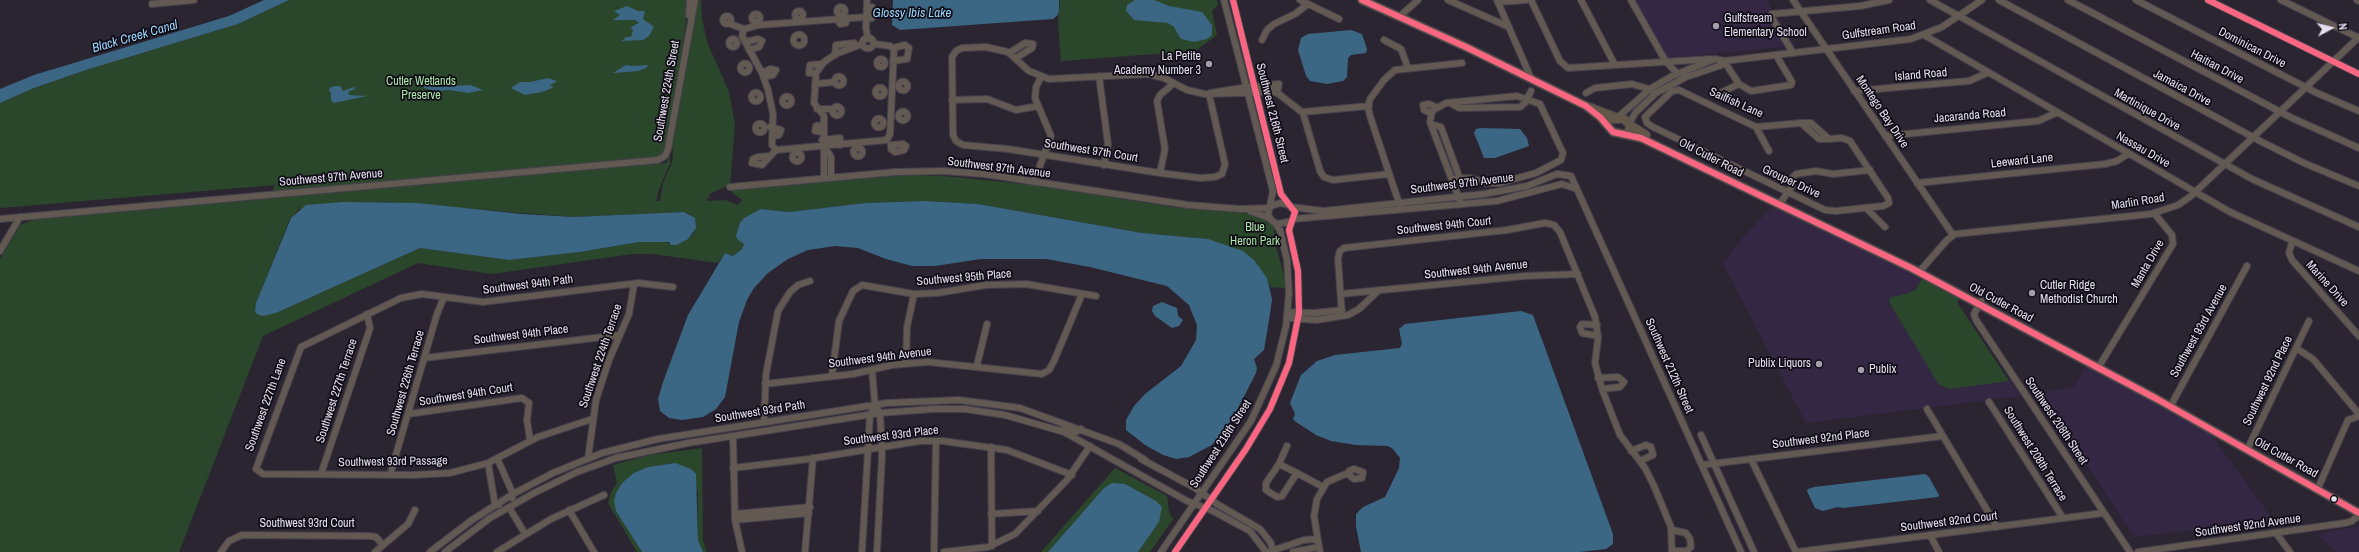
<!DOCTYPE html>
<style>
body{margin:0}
#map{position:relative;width:2359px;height:552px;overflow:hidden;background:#2b2532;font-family:"Archivo Narrow",sans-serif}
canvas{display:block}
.north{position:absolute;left:2311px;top:8px;width:40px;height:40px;-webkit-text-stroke:3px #100c16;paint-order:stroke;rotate:83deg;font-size:11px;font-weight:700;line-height:16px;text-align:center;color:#e4deee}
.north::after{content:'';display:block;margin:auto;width:14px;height:18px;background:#e4deee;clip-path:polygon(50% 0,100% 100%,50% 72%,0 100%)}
</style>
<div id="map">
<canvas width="2359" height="552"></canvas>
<div class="north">N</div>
</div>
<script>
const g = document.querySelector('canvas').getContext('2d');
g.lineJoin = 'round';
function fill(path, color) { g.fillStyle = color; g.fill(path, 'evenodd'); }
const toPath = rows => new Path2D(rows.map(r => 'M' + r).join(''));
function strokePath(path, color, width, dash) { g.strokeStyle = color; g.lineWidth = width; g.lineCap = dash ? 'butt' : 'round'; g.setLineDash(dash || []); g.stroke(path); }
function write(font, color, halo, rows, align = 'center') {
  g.font = font + ' "Archivo Narrow",sans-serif'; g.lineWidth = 3.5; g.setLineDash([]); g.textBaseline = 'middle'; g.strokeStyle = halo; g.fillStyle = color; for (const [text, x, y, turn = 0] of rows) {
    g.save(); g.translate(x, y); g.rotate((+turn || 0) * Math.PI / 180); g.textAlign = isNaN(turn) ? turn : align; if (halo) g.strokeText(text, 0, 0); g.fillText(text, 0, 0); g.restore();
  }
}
fill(toPath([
 [1634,0,1766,0,1796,46,1668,58],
 [1772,207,1892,263,1921,280,1915,290,1889,302,1941,387,1949,389,2010,380,2021,396,1806,423,1723,264,1743,237],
 [2086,366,2210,433,2274,521,2134,537,2043,399,2046,392,2074,386],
 [2359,526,2359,552,2336,552,2317,534]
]), '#332743');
fill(toPath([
 [289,0,688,0,685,32,666,146,663,154,657,158,272,192,275,185,0,208,0,103,34,88,86,70,238,24],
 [696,0,701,0,702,18,707,42,729,92,735,125,730,185,709,194,710,198,706,199,707,201,725,200,738,205,742,200,728,189,911,175,944,176,1033,185,1172,207,1254,214,1262,216,1274,226,1275,243,1285,280,1285,288,1270,287,1267,278,1208,239,1142,233,978,204,924,201,866,203,789,212,761,209,738,240,744,244,742,249,733,256,725,253,718,263,652,254,632,254,492,274,418,263,263,336,179,552,0,552,0,259,20,225,36,219,666,163,670,156,670,163,659,189,656,201,660,201,663,183,673,160,673,150,671,148],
 [385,202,573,217,684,212,691,215,694,233,686,240,677,245,671,245,669,243,663,242,639,242,580,252,509,260,420,248,276,313,261,315,256,312,256,303,289,221,299,209],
 [1060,0,1217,0,1218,5,1212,11,1217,35,1195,51,1061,61,1058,22],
 [1923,279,1959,298,1957,302,2009,381,1949,389,1939,385,1889,302,1891,297,1906,294,1915,290,1921,280],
 [702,448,703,541,707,552,703,552,698,540,698,492,675,463,648,467,622,483,616,493,616,511,642,552,637,552,608,503,612,490,617,483,613,465,650,455],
 [1115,468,1167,496,1169,512,1171,515,1170,517,1174,518,1150,552,1138,552,1159,522,1146,495,1138,493,1125,484,1104,488,1048,552,1041,552]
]), '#2b472b');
fill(toPath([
 [264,0,289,0,238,24,86,70,34,88,0,103,0,89,34,75,229,16],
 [893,0,1059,0,1059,10,1058,15,1053,19,900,30,892,25],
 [1135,0,1154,0,1169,6,1202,12,1212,25,1212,35,1207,39,1194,42,1181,39,1174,27,1168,23,1134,20,1126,11,1127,5],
 [627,6,638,11,645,11,643,19,654,27,649,36,643,40,622,41,626,37,631,37,633,31,631,27,639,23,635,20,613,20,620,15,614,11],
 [1351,30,1362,34,1367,49,1366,53,1351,55,1348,58,1347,77,1343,81,1327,84,1310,81,1306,76,1298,50,1301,38,1308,34],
 [626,65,633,66,648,65,646,68,638,71,613,73],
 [548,78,557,81,549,86,553,86,552,88,542,92,525,95,511,88,520,82,530,82],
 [429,83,432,84,431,87,471,85,483,90,469,93,449,90,436,91,424,88,424,85],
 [336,86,340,86,343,91,354,87,355,89,348,92,349,95,367,96,334,103,331,100,331,93,329,90,331,87],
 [1481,128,1520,129,1527,138,1529,146,1495,158,1484,158,1474,133,1476,129],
 [924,201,978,204,1142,233,1208,239,1243,251,1254,260,1267,278,1272,299,1270,314,1264,350,1254,359,1257,368,1256,373,1236,412,1224,431,1212,445,1189,457,1176,459,1163,455,1145,445,1126,430,1126,420,1134,406,1145,394,1181,366,1196,340,1197,325,1189,305,1167,286,1090,267,1046,259,981,259,935,266,912,266,886,259,858,248,835,246,808,250,788,259,768,273,754,288,747,300,739,322,725,397,716,409,703,417,682,420,669,418,660,411,658,399,663,382,688,315,725,253,733,256,742,249,744,244,738,240,736,236,740,223,744,218,761,209,789,212,866,203],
 [343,202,417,203,522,214,573,217,684,212,695,218,696,228,688,239,677,245,671,245,669,242,639,242,580,252,509,260,420,248,276,313,263,316,257,314,255,311,256,303,291,218,306,205],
 [1162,302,1177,308,1178,316,1183,320,1179,326,1172,328,1155,316,1152,311,1153,306],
 [1521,311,1533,315,1613,534,1613,544,1606,549,1580,552,1361,552,1356,526,1356,514,1363,507,1385,497,1399,468,1400,458,1393,449,1388,446,1356,445,1331,441,1316,435,1296,422,1293,419,1295,414,1290,403,1301,375,1317,361,1335,355,1400,348,1402,344,1399,329,1405,324],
 [675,463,691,469,696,474,698,540,703,552,642,552,616,511,614,501,616,493,622,483,634,473,648,467],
 [1925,474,1929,477,1939,495,1938,497,1843,508,1837,507,1823,511,1815,508,1807,491,1808,489,1814,487],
 [1112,483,1125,484,1156,501,1162,507,1159,522,1138,552,1048,552,1104,488]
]), '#3b6784');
const minor = toPath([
 [867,0,866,28,868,39],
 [1224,0,1273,191,1268,215,1272,221,1278,224,1292,221],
 [1300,0,1339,19],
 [1448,0,1509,27],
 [1497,0,1531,78],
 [1531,0,1560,61,1568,68,1711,59],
 [1581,0,1615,65],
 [1631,0,1666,62,1678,74],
 [1793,0,1953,235],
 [1930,0,2252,179,2359,227],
 [1999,0,2262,142,2304,163,2359,186],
 [2068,0,2292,118,2359,148],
 [2136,0,2317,93,2359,111],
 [2208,0,2359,74],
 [2281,0,2359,38],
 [2357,0,2359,1],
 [1498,2,1527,0],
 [152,4,194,0],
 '837 11a4 4 0 1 1 8 0a4 4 0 1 1-8 0Z',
 '795 15a4 4 0 1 1 8 0a4 4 0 1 1-8 0Z',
 '752 18a4 4 0 1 1 8 0a4 4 0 1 1-8 0Z',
 [689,15,690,0],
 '723 20a4 4 0 1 1 8 0a4 4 0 1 1-8 0Z',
 [1399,17,1418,0],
 [837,19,840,24,846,23,847,18],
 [866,19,872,18,872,7,867,7],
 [728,23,744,29,759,25,866,17],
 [744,29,742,36,762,73,768,90,773,114,772,145,776,150],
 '793.5 40a5.5 5.5 0 1 1 11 0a5.5 5.5 0 1 1-11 0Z',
 [1924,35,2230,212,2359,271],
 '862.5 43a5.5 5.5 0 1 1 11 0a5.5 5.5 0 1 1-11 0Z',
 '729 43a4 4 0 1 1 8 0a4 4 0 1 1-8 0Z',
 [1262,40,1267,30,1274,24,1295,14,1308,4],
 [1384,40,1401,49,1408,68],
 [745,42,758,39,762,41,759,47,749,50],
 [875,44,890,46,894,49,890,134,887,140],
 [893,48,905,45,909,48,907,59,893,61],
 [1009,53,1025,43,1033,44,1032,48,1016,58],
 [1793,53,1772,18,1772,14,1860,6,1889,0],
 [835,55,836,45,854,43,854,47],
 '877 63a4 4 0 1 1 8 0a4 4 0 1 1-8 0Z',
 [1724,61,1739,84],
 '740.5 68a4.5 4.5 0 1 1 9 0a4.5 4.5 0 1 1-9 0Z',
 [762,73,770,69,776,70,773,75,764,77],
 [816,73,809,73,810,65,822,64],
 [1099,76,1108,144,1104,165],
 '834.5 81a4.5 4.5 0 1 1 9 0a4.5 4.5 0 1 1-9 0Z',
 '898.5 86a4.5 4.5 0 1 1 9 0a4.5 4.5 0 1 1-9 0Z',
 [815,84,834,82],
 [1265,85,1279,84,1277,93],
 '875.5 92a4.5 4.5 0 1 1 9 0a4.5 4.5 0 1 1-9 0Z',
 [1854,91,1969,81,1987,73],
 '751.5 97a4.5 4.5 0 1 1 9 0a4.5 4.5 0 1 1-9 0Z',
 [1210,93,1254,86,1270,87,1303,113,1320,171,1324,177,1333,180,1389,174],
 [1586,93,1595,88,1632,84,1652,90],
 [1209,94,1225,164,1222,174,1215,177,1200,178,1160,173,1008,149,963,145,956,141,953,135,952,57,956,51,962,48,986,47,1008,52,1029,71,1049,79,1148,74,1164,78,1187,90,1205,94,1276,92],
 [1718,94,1739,84,1751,91,1791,85,1792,82,1776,55],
 '782.5 101a4.5 4.5 0 1 1 9 0a4.5 4.5 0 1 1-9 0Z',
 [952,100,987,99,1016,110,1038,106],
 [1450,103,1459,108,1520,107,1525,103,1531,91],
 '832.5 111a4.5 4.5 0 1 1 9 0a4.5 4.5 0 1 1-9 0Z',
 [817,109,834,109],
 '898.5 116a4.5 4.5 0 1 1 9 0a4.5 4.5 0 1 1-9 0Z',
 [1302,112,1369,106],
 [1431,113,1424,110,1423,105,1429,104,1436,107],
 [1617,118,1650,89,1672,76,1715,59,1724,61,1911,39,1942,27,1982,0],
 '874.5 123a4.5 4.5 0 1 1 9 0a4.5 4.5 0 1 1-9 0Z',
 [1629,123,1636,112,1656,93,1686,77,1722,65,1724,61],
 [1801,123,1819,139,1829,139],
 [1801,123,1756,127,1679,90,1672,91,1645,117,1647,123,1653,127,1825,210,1836,211,1883,206,1889,203,1888,198,1850,141,1842,138,1829,139],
 [1801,123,1811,123,1829,139],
 '755.5 128a4.5 4.5 0 1 1 9 0a4.5 4.5 0 1 1-9 0Z',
 [1431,124,1441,127,1460,179],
 [823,125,816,126,815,131,823,132],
 [770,127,781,130,779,135,773,136],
 [1756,127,1769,151],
 [1885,136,2038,121,2056,113],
 [822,140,840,138,840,145],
 [903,144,906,146,904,150,895,152,891,149,891,145,903,144],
 [824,146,831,157,831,177],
 '853.5 152a4.5 4.5 0 1 1 9 0a4.5 4.5 0 1 1-9 0Z',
 [776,150,887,140],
 '792.5 157a4.5 4.5 0 1 1 9 0a4.5 4.5 0 1 1-9 0Z',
 [770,156,758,157,753,159,752,163,762,165,776,150],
 [1160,173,1165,149,1157,101,1160,95,1174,83],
 [824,178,824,116,814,103,816,73,824,62,836,54,862,44],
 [1452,179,1471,178,1486,183,1500,183,1536,173,1561,160,1563,153,1540,104,1517,96,1446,103,1432,111,1430,122,1461,204],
 [1034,182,1051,136,1035,98,1036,87,1041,77],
 [1917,183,2105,164,2117,161,2128,154],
 [730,187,895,172,943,171,984,174,1188,205,1240,209,1270,208],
 [1779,205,1792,186,1793,177,1796,174,1816,171,1833,174,1870,170],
 [1271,206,1280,203,1289,205],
 [1400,206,1370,116,1368,107,1370,99,1384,80,1395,70,1462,63],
 [1291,207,1324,211,1484,194,1527,186,1557,174,1571,176,1741,552],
 [1866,208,1885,227],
 [1250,211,1269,218],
 [0,219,658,160,665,156,668,149,695,0],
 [1293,219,1497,201,1562,184,1577,189],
 [2292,242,2289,253,2292,260,2359,336],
 [0,251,20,217],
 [1919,272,1947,240,1955,234,2151,214,2178,205,2191,196,2359,37],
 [1341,294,1525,276,1578,274],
 [1981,301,1974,314,1976,320,2130,552],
 [1288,312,1314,313,1342,310],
 [1342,316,1338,258,1340,251,1344,248,1507,230,1545,223,1554,225,1560,232,1595,317,1598,338,1595,363,1602,389,1620,435,1645,468,1654,486,1671,527,1672,552],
 [1287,318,1316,320,1348,315,1359,309,1378,291],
 [1597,325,1582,324,1580,327,1582,333,1598,336],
 [2296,348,2313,359,2359,414],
 [424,358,620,335],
 [906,363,907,327,914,294],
 [977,365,987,324],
 [2098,368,2173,244,2172,235,2154,213],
 [872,370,875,405,880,413,882,455,877,552],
 [832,375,839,321,853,291,862,285,914,294,937,293,986,285,1026,284,1096,296],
 [1598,378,1618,377,1624,382,1620,387,1602,389],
 [765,384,853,374,892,365,928,362,1042,374,1049,370,1054,361,1082,294],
 [1989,402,2063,518],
 [2170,407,2247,266],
 [1927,409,1997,527],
 [408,414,522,398,529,403,527,420,530,440],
 [592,419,538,437,488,463,450,473,413,475,263,474,256,469,301,347,401,298,422,294,483,302,638,283,673,287],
 [764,422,766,374,778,311,790,292,798,285,810,281],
 [1062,430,1076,432,1081,429],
 [1701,435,1754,552],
 [733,436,735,520,742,552],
 [991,447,992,546],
 [2247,450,2309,321],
 [1631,451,1646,445,1651,447,1653,455,1640,461],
 [497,458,513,494,512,498],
 [588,459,596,400,609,360,629,314,634,284],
 [1141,459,1195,488,1217,504,1260,529,1271,543,1273,552],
 [1751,459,1796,552],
 [488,463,495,504,499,505],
 [1279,464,1287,446],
 [1279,464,1297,473,1282,496,1277,497,1266,490,1266,483,1279,464],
 [1702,465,1943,436],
 [733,468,809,459,920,441,943,441,1007,450,1072,475],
 [1354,469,1363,472,1362,478,1354,479,1349,475,1349,471,1354,469],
 [1297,473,1323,487],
 [321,474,370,328,367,314],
 [390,475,437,314,444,297],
 [2319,486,2348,420,2359,416],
 [509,507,525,534],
 [569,510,594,552],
 [735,514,810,507],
 [991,514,1038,511],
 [735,520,809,513],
 [1672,530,1686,533,1690,539,1691,547,1686,551,1672,551],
 [2276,533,2290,552],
 [1930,535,1939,552],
 [1271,551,1304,540,1317,539],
 [221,552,229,541,242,535,370,536,376,537,383,545],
 [375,552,408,524,415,510],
 [430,552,472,520,513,494,553,473,602,453,658,439,887,403,959,400,1020,408,1119,444,1145,460],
 [445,552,490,518,534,493,577,472,616,458,688,443,880,413,933,409,965,409,1005,415,1064,432,1187,501,1213,511,1250,531,1266,552],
 [497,552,551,519,604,495],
 [805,552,813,458],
 [862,552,870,415,875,405],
 [934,552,936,441],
 [944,552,988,547,1015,534,1067,480,1090,446],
 [1161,552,1251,421,1276,366,1286,326,1289,293,1287,260,1280,230,1275,223],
 [1175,552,1246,449,1270,409,1289,363,1299,313,1298,271,1289,230,1295,212,1281,194,1233,0],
 [1293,552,1319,547],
 [1320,552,1314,516,1317,499,1327,482,1348,473],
 [1797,552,2104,513],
 [2138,552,2345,523,2352,521,2359,515]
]);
const major = toPath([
 [1362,0,1466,47,1586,106,1615,117],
 [1586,106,1600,117,1613,132,1641,138,1911,268,2157,399,2359,513],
 [1611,119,1624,119,1630,125,1629,130],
 [1630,125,1646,135]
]);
strokePath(minor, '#45404b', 8);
strokePath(major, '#45404b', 10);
strokePath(minor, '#615952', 6);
strokePath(major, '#625749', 8);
strokePath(toPath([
 [1362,0,1466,47,1586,106,1600,117,1613,132,1641,138,1911,268,2157,399,2359,513],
 [2208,0,2359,74],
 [1175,552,1246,449,1270,409,1289,363,1299,313,1298,271,1289,230,1295,212,1281,194,1233,0]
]), '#fa6682', 6);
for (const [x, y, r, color] of [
 [1716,26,4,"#a39dac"],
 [1209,64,4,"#a39dac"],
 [2032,293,4,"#a39dac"],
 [1819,364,4,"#a39dac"],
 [1861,370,4,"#a39dac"],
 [2334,499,3.5,"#e4deee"]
]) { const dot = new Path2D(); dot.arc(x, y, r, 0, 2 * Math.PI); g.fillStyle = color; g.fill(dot); strokePath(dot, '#100c16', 1.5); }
write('12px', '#e4deee', '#100c16', [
 ["Gulfstream",1724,19],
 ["Elementary School",1724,33],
 ["La Petite",1201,57,"right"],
 ["Academy Number 3",1201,71,"right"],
 ["Cutler Ridge",2040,286],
 ["Methodist Church",2040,300],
 ["Publix Liquors",1811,364,"right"],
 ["Publix",1869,370]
], 'left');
write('12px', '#e4deee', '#100c16', [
 ["Gulfstream Road",1879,31,-8],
 ["Dominican Drive",2252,48,27],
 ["Haitian Drive",2217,67,28],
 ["Island Road",1921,75,-5],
 ["Jamaica Drive",2182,88,28],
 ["Southwest 224th Street",667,91,-80],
 ["Sailfish Lane",1736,103,24],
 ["Martinique Drive",2147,110,29],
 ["Montego Bay Drive",1882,112,56],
 ["Southwest 216th Street",1272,113,76],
 ["Jacaranda Road",1970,116,-5],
 ["Nassau Drive",2143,150,30],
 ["Southwest 97th Court",1091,151,9],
 ["Old Cutler Road",1711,158,27],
 ["Leeward Lane",2022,161,-6],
 ["Southwest 97th Avenue",999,168,7],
 ["Southwest 97th Avenue",331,178,-5],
 ["Grouper Drive",1791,182,25],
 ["Southwest 97th Avenue",1462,184,-7],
 ["Marlin Road",2138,202,-9],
 ["Southwest 94th Court",1444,226,-6],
 ["Manta Drive",2148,264,-60],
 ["Southwest 94th Avenue",1476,270,-6],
 ["Southwest 95th Place",964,278,-5],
 ["Marine Drive",2327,284,48],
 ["Southwest 94th Path",528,285,-7],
 ["Old Cutler Road",2001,303,28],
 ["Southwest 93rd Avenue",2199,331,-61],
 ["Southwest 94th Place",521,335,-7],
 ["Southwest 224th Terrace",601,356,-71],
 ["Southwest 94th Avenue",880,358,-7],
 ["Southwest 212th Street",1669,366,66],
 ["Southwest 92nd Place",2268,381,-64],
 ["Southwest 226th Terrace",406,383,-74],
 ["Southwest 227th Terrace",337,391,-72],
 ["Southwest 94th Court",466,395,-9],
 ["Southwest 227th Lane",266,405,-70],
 ["Southwest 93rd Path",760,412,-9],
 ["Southwest 208th Street",2056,421,56],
 ["Southwest 93rd Place",891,436,-7],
 ["Southwest 92nd Place",1821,439,-7],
 ["Southwest 216th Street",1221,444,-57],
 ["Southwest 208th Terrace",2035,454,58],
 ["Old Cutler Road",2286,458,29],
 ["Southwest 93rd Passage",393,462,-1],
 ["Southwest 92nd Court",1949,522,-7],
 ["Southwest 93rd Court",307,524],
 ["Southwest 92nd Avenue",2248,526,-8]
]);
write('12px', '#aae4a7', '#100c16', [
 ["Cutler Wetlands",421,82],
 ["Preserve",421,96],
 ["Blue",1255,228],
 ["Heron Park",1255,242]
]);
write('italic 13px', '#99d4fc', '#100c16', [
 ["Glossy Ibis Lake",912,14],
 ["Black Creek Canal",135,37,-16]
]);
</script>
